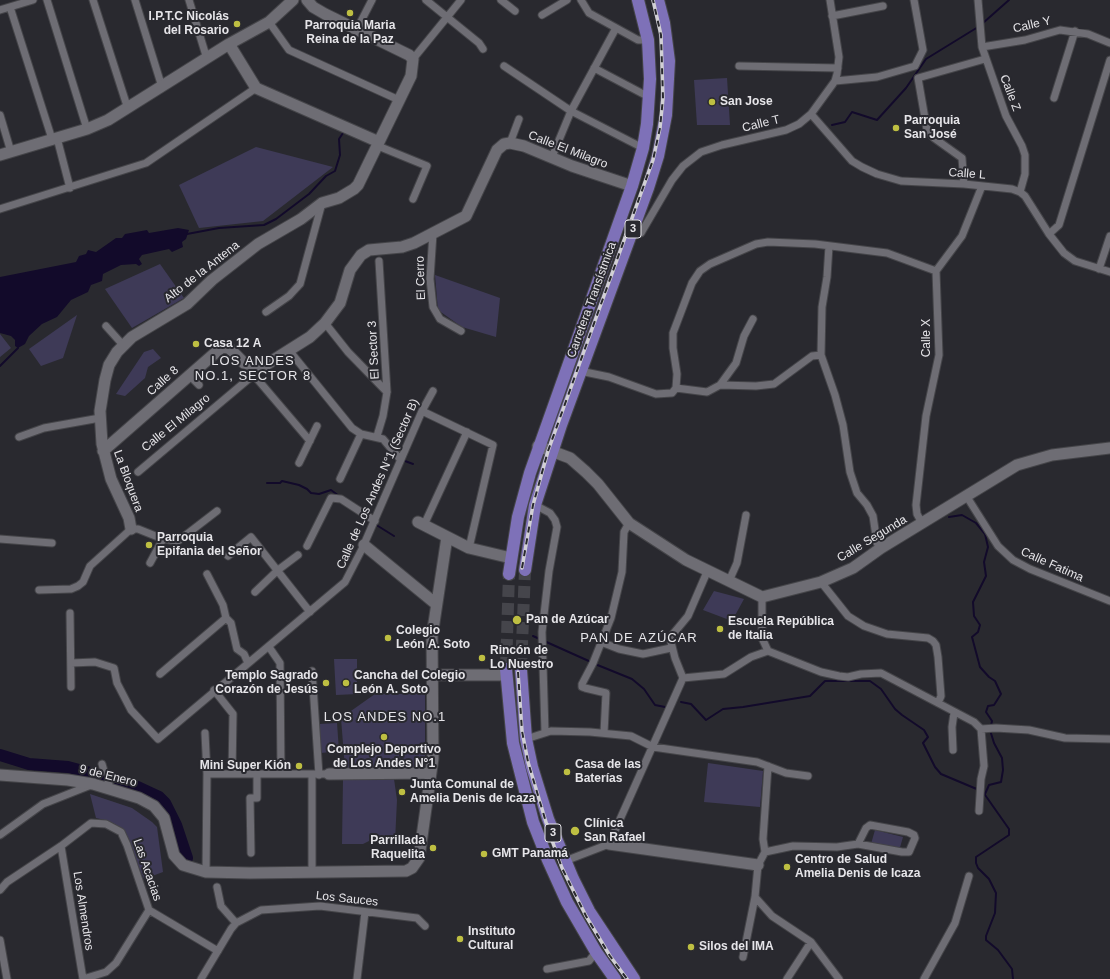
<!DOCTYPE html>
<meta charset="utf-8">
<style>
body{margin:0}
canvas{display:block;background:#29292f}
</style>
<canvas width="1110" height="979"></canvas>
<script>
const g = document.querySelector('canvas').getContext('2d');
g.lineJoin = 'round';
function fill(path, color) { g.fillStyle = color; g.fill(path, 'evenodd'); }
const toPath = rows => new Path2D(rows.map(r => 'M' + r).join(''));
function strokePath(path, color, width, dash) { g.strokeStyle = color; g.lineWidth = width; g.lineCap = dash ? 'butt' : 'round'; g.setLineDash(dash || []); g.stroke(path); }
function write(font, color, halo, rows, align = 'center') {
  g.font = font + ' Helvetica,sans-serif'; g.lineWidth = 4; g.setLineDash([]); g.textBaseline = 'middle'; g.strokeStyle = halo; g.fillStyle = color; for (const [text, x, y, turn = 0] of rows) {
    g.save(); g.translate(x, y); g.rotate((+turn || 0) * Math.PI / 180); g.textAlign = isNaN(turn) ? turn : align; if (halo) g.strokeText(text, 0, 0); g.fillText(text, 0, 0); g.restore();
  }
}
fill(toPath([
 [727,78,730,125,697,125,694,80],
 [256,147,333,167,263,221,199,228,179,185],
 [160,264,184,298,132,328,105,289],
 [435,275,500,298,496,337,462,327,438,310],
 [77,315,63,358,41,366,29,349],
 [0,334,11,348,0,357],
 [153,349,161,358,148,367,145,378,125,396,116,394,144,352],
 [714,591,744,599,732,621,703,610],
 [334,659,357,659,357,694,336,695],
 [375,694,425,694,425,767,345,769,341,718],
 [337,723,339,751,321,753,319,724],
 [708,763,763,771,760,807,704,802],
 [394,779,397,800,395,841,371,840,363,844,342,844,343,780],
 [90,794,132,808,152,822,157,827,163,872,144,879,122,829,109,821,96,818],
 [875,830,903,837,899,851,871,844]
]), '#3e3a57');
fill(toPath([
 [178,228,189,230,186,239,182,242,183,247,172,252,169,249,142,255,139,259,142,264,139,266,136,264,121,265,103,274,102,281,91,285,88,292,71,300,57,317,42,324,29,336,25,344,18,348,15,346,15,340,11,336,0,333,0,277,76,262,79,256,86,254,88,250,96,252,116,238,122,238,125,234,147,230,149,233]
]), '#120a2a');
strokePath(toPath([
 [983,23,1009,0],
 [832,125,845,122,852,112,877,120,906,88,926,59,978,27],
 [187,234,219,228,264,225,276,219,309,194,326,176,335,171,340,155,339,139,343,133],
 [0,366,18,348],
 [405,461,413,464],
 [267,483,280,483,282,481,299,485,307,489,311,493,319,494,331,490,339,496],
 [949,517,962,515,976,523,985,534,988,547,984,562,986,576,973,602,974,616,980,625,978,632,972,637,980,667,989,677,995,681,1001,694,994,705,988,706,986,712,992,721,990,730,994,743,1002,758,1003,770,1001,782,989,785,985,794],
 [378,526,394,536],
 [533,636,591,662],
 [595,664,632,679,644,689,655,705,665,707],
 [681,702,691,704,706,720,723,709,743,707,810,696,825,681,870,681,881,689,895,709,902,715,924,730,928,737,923,743,935,767,941,774,979,790],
 [983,792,1009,829,1009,835,976,857,976,863,978,868,989,879,996,893,995,913,986,936,986,940,998,950,1012,969,1013,979]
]), '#120a2a', 2);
strokePath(toPath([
 [0,755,29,764,68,767,131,784,159,797,165,803,176,825,187,858]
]), '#120a2a', 12);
strokePath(toPath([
 [506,669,509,574],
 [521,670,525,570]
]), '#45454b', 12, [12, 6]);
const street = toPath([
 [47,0,87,129],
 [93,0,128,109],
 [135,0,162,87],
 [189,0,207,59],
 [426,0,479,43,483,49],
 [501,0,515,11],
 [581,0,589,13,638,40,648,40],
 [978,0,982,47,1006,116,1022,146,1025,155,1025,174,1020,192],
 [10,7,52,139],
 [0,10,33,0],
 [542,15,567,0],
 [832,16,883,6],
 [269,22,289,50,399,100],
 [357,29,372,0],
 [982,47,1025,40,1060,30,1088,34,1110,43],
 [413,59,461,0],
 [504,66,571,111,643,148],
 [739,66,838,68],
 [594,68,649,97],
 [835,81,877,77,915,66,923,50,914,0],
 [1054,98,1075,31],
 [811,114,852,161,862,167,877,174,901,181,964,184,1012,189,1020,192,1025,196,1049,234,1064,253,1075,261,1110,272],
 [0,115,11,152],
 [57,138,70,188],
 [510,143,519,119],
 [378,146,427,166,413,199],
 [552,157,571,111,616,28],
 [964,184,962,158,934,138,927,130,918,78,985,59],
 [0,209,146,163,256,88],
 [433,233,430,279,433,307,440,319,461,331],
 [632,233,641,233,672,180,683,166,701,152,722,145,786,130,799,124,811,114,835,81,837,74,839,57,830,0],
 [1049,234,1059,225,1110,60],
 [829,246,827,277,822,307,821,355,835,395,843,425,850,472,857,493,867,505,873,516,877,543,881,548],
 [1099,269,1110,236],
 [266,312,289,296,300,284,322,203],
 [325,323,348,352,387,392],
 [106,326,123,345],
 [288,349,352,428,361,434,383,439,400,459],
 [580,371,609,377,656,394,672,393,676,388,677,374,673,348,673,333,692,283,700,271,710,264,756,244,768,242,815,244,887,253,936,271],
 [253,374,310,441],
 [189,375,199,385],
 [720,385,756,386,774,384,812,356,821,355],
 [676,388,707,392,720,385,736,363,744,336,753,319],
 [422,411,493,445,469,548],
 [377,436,383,416,387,392,379,261],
 [19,437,44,428,100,418],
 [299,463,317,426],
 [138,472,264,366],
 [340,479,361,434],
 [967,497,998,546,1013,560,1030,569,1110,601],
 [535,505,550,513,555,520,557,527,549,571,542,632,545,732],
 [922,523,917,514,916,505,926,416,939,355,936,271,962,236,982,186],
 [424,525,467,432],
 [0,539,52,543],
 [307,546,331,498,341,499,375,521],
 [228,556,251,537,310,612],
 [150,563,163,539],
 [207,574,223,605,226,618,231,623,237,649,244,654,248,663],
 [729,581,737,563,746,515],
 [821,582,848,616,864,626,887,634,928,638,933,641,936,645,938,657,941,696,938,703],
 [39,590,71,589,78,586,83,582,90,566,131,529,138,529,163,539,178,541,217,511],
 [255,592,278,570,298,555],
 [762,597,762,638,768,651],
 [70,613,71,687],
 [601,642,619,649,643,654,671,648],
 [269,647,280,663,281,774],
 [71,663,95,662,114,668,117,683,131,710,158,739,345,582,362,549,422,411,433,391],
 [312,671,319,775],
 [160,674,226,618],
 [683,678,724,674,751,657,768,651,821,672,839,676,848,677,861,674,881,673,974,722,981,729,984,766,981,779,979,811],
 [683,678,675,658,671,642,673,634,688,616,707,572],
 [214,690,233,714,232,774],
 [981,729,996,728,1029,730,1065,738,1110,739],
 [205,733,207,774,206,872],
 [604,733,606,693,585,688,582,687,582,684,593,663,611,618,622,572,624,532,629,523],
 [526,739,551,731,590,732,631,736,653,747,757,762,786,773,808,776],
 [953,750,952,727,954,713],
 [102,764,104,771,113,778,104,787],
 [207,774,329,774],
 [312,775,312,872],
 [0,835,43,804,91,785],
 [61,846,83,979],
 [765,852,793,846,837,847,858,844,902,852,909,852,915,838,914,835,908,832,870,825,866,828,858,844],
 [251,853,250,798,257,798,257,774],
 [565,861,609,844,683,678],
 [217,887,221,906,236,923],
 [0,890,7,882,61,846,91,823,106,824,121,832,127,845,149,910,218,951],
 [755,897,772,916,811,942,839,979],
 [0,940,7,979],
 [743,957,755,897,758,865,765,852,763,839,768,766],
 [547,969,589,961,596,952],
 [83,979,106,972,116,963,149,910],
 [201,979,231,929,236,923,261,910,320,906,417,918,425,926],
 [357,979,365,912],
 [787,979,811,942],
 [924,979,955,923,969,876]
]);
const secondary = toPath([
 [229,44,256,88,379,142],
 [0,155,87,129,108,120,229,44,269,22,293,0],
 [538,446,570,458,586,472,598,484,629,523,686,560,762,597,821,582,853,568,881,548,1017,465,1052,455,1110,448],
 [103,451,222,347,229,348,244,363,259,367,264,366,310,337,325,323,340,303,350,270,361,255,369,250,402,247,414,243,466,216,497,150,504,144,510,143,524,146,572,166,632,186],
 [418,522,469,548,511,558],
 [131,529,129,518,111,479,102,444,100,411,105,380,109,365,117,352,132,337,187,304,212,280,258,244,301,219,322,203,339,198,354,189,358,185,411,76,413,59,409,55,325,14,313,7,307,0],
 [364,545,436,604],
 [433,675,506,675],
 [329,774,431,773],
 [0,775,68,780,93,784,139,798,154,806,164,818,174,855,183,865,206,872,250,873,406,871,412,868,419,858,433,758,432,636,447,537],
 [609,844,758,865]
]);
const primary = toPath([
 [525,570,535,505,561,425,648,188,658,156,666,115,669,61,664,23,658,0],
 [509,574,518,517,530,473,632,186,643,148,647,124,650,79,648,40,638,0],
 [506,669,513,743,533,822,548,860,567,902,596,952,615,979],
 [521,670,526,739,532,767,548,819,573,879,589,911,634,979]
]);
strokePath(street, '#454549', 9);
strokePath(secondary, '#454549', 13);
strokePath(primary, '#454549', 14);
strokePath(street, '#6e6d74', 7);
strokePath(secondary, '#6e6d74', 11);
strokePath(primary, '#7e71b8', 12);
const rail = toPath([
 [522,568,533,505,548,451,653,160,660,128,663,98,661,35,653,0],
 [518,672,522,731,528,762,548,829,562,868,586,916,610,956,627,979]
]);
strokePath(rail, '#d1d0d4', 3.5);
strokePath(rail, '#29292f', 2, [6]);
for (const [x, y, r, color] of [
 [350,13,4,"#bebf42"],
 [237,24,4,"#bebf42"],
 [712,102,4,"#bebf42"],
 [896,128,4,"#bebf42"],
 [196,344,4,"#bebf42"],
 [149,545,4,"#bebf42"],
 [517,620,5,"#bebf42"],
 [720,629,4,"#bebf42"],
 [388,638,4,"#bebf42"],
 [482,658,4,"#bebf42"],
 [326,683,4,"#bebf42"],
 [346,683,4,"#bebf42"],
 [384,737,4,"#bebf42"],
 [299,766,4,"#bebf42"],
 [567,772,4,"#bebf42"],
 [402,792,4,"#bebf42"],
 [575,831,5,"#bebf42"],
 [433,848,4,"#bebf42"],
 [484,854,4,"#bebf42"],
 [787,867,4,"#bebf42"],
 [460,939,4,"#bebf42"],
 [691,947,4,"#bebf42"]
]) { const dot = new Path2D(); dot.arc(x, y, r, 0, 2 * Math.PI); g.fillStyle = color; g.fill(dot); strokePath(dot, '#29292f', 1.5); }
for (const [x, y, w] of [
 [633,229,16],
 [553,833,16]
]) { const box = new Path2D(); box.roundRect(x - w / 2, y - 9, w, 18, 3); g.fillStyle = '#29292f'; g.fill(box); strokePath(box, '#e6e5e9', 1); }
write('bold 11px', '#e6e5e9', null, [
 ["3",633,229],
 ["3",553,833]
]);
write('bold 12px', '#e6e5e9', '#29292f', [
 ["I.P.T.C Nicolás",229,17,"right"],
 ["del Rosario",229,31,"right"],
 ["Parroquia Maria",350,26,"center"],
 ["Reina de la Paz",350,40,"center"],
 ["San Jose",720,102],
 ["Parroquia",904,121],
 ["San José",904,135],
 ["Casa 12 A",204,344],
 ["Parroquia",157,538],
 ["Epifania del Señor",157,552],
 ["Pan de Azúcar",526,620],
 ["Escuela República",728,622],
 ["de Italia",728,636],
 ["Colegio",396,631],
 ["León A. Soto",396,645],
 ["Rincón de",490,651],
 ["Lo Nuestro",490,665],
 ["Templo Sagrado",318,676,"right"],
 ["Corazón de Jesús",318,690,"right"],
 ["Cancha del Colegio",354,676],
 ["León A. Soto",354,690],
 ["Complejo Deportivo",384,750,"center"],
 ["de Los Andes N°1",384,764,"center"],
 ["Casa de las",575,765],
 ["Baterías",575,779],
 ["Mini Super Kión",291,766,"right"],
 ["Junta Comunal de",410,785],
 ["Amelia Denis de Icaza",410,799],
 ["Clínica",584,824],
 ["San Rafael",584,838],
 ["Parrillada",425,841,"right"],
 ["Raquelita",425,855,"right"],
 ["GMT Panamá",492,854],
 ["Centro de Salud",795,860],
 ["Amelia Denis de Icaza",795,874],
 ["Instituto",468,932],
 ["Cultural",468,946],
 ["Silos del IMA",699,947]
], 'left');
write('12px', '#e6e5e9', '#29292f', [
 ["Calle Y",1032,25,-13],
 ["Calle Z",1010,93,69],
 ["Calle T",761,124,-14],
 ["Calle El Milagro",568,150,21],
 ["Calle L",967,174,4],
 ["Alto de la Antena",202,272,-38],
 ["El Cerro",421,278,-92],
 ["Carretera Transístmica",592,300,-70],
 ["Calle X",927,338,-90],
 ["El Sector 3",374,350,-93],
 ["Calle 8",163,381,-42],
 ["Calle El Milagro",176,423,-39],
 ["La Bloquera",128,481,70],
 ["Calle de Los Andes N°1 (Sector B)",378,484,-66],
 ["Calle Segunda",872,539,-31],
 ["Calle Fatima",1052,565,24],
 ["9 de Enero",108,776,14],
 ["Las Acacias",147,870,71],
 ["Los Sauces",347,899,6],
 ["Los Almendros",83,911,81]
]);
g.letterSpacing = '1px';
write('13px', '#e6e5e9', '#29292f', [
 ["LOS ANDES",253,361],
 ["NO.1, SECTOR 8",253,376],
 ["PAN DE AZÚCAR",639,638],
 ["LOS ANDES NO.1",385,717]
]);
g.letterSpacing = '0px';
</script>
